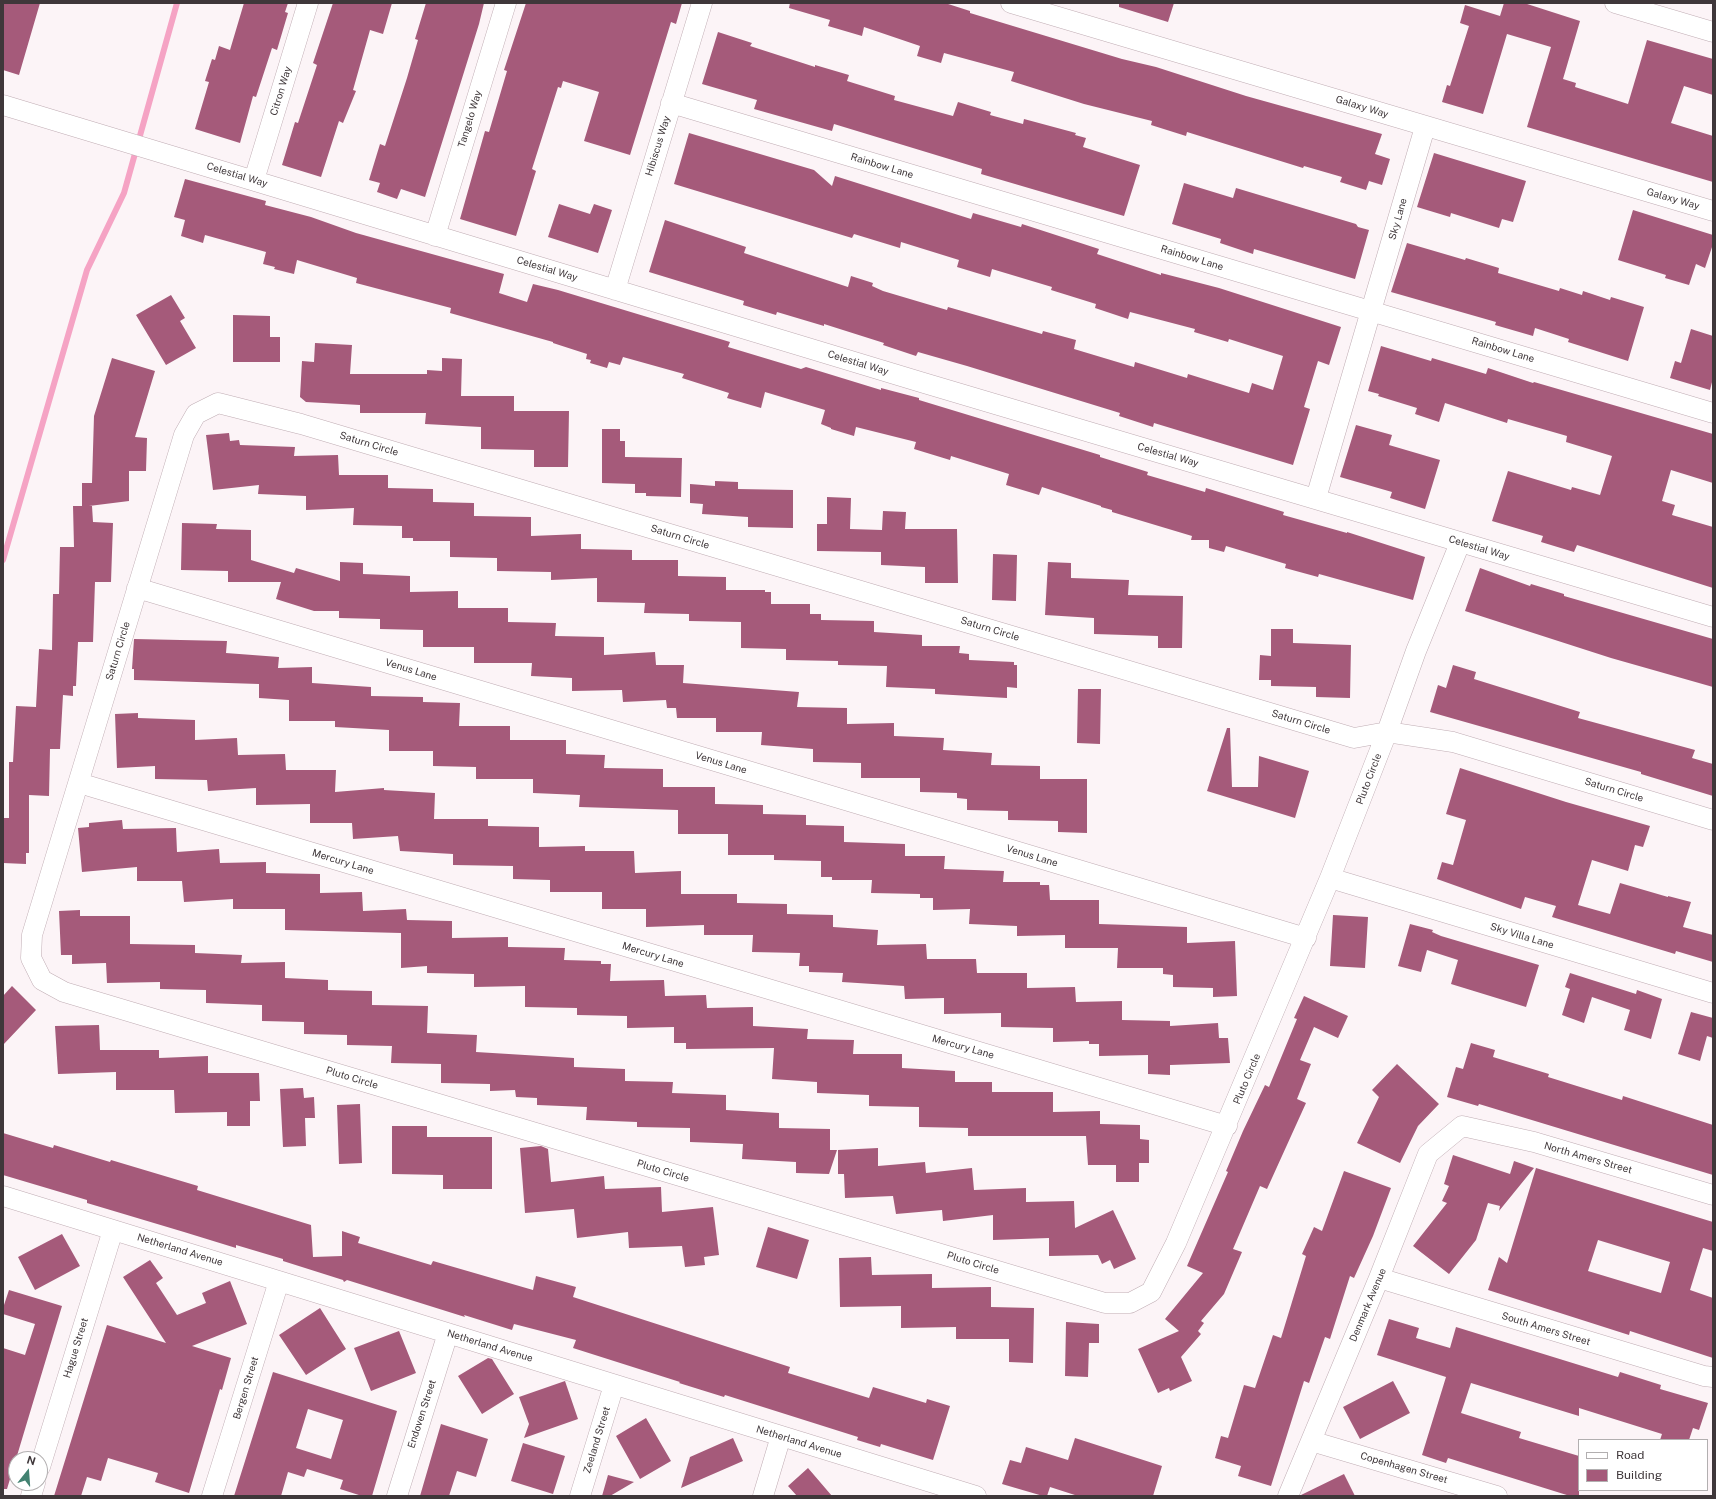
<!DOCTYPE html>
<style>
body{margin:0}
#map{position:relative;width:1716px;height:1499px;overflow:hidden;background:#fcf4f7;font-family:"Public Sans",sans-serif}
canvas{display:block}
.frame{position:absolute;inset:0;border:4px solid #3f373a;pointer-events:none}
.legend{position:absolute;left:1578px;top:1439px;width:130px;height:52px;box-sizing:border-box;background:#fff;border:1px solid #b2afb0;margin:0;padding:5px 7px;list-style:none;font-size:12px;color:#3f373a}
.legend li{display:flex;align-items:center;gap:8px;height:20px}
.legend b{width:20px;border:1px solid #b2afb0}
.north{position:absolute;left:8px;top:1451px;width:40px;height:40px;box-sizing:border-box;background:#fff;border:1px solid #b2afb0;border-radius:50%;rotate:17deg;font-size:11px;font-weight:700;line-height:16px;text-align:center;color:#3f373a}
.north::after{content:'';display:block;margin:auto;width:14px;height:18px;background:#428271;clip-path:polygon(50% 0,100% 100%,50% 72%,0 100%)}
</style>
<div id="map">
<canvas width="1716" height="1499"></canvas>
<div class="frame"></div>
<ul class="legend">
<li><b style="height:5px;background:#fff"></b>Road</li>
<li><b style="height:11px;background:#a55a7a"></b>Building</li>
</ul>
<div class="north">N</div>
</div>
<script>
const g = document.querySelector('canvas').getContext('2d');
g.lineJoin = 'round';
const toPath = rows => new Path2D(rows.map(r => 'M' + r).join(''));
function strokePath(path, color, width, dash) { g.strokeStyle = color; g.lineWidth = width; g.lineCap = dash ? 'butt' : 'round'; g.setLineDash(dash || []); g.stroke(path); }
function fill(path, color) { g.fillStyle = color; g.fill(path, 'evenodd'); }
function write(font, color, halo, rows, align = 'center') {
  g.font = font + ' "Public Sans",sans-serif'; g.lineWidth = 4; g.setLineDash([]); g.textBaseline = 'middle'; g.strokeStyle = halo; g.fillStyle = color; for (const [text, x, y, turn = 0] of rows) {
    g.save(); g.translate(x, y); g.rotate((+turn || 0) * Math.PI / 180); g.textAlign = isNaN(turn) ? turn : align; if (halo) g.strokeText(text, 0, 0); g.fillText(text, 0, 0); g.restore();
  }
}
strokePath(toPath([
 [3,560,87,270,124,193,177,3]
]), '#f5a3c4', 6);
fill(toPath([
 [3,3,40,3,19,75,3,70],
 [244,3,288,3,285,12,288,13,277,50,272,48,256,97,253,96,240,143,195,129,209,82,205,81,212,59,215,60,219,46,230,50],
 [333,3,392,3,383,34,370,30,353,90,356,91,343,123,339,121,321,177,282,165,295,122,298,123,317,65,313,63],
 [426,3,484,3,479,24,425,197,401,189,397,199,377,192,380,183,369,180,380,144,385,146,407,78,418,40,415,39],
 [526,3,682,3,676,24,671,22,630,155,584,141,599,92,563,81,561,88,558,87,532,169,536,171,516,236,460,219,485,131,489,132,507,71,504,70],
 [790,3,945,3,970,11,970,13,1122,59,1156,67,1246,96,1382,134,1375,154,1390,159,1382,185,1369,181,1366,190,1340,182,1342,177,1304,166,1303,168,1187,132,1186,136,1151,125,1152,121,1084,104,1011,81,1014,72,944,53,941,63,917,56,920,46,864,27,862,36,828,26,830,20,789,8],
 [1119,3,1174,3,1168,22,1119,7],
 [1504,3,1524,3,1580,21,1563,79,1576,83,1575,87,1628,104,1647,40,1713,59,1713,95,1684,86,1671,123,1713,136,1713,182,1527,127,1551,47,1507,34,1483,114,1442,102,1447,85,1450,86,1469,26,1460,23,1465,5,1500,16],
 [718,32,752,43,750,46,815,67,815,65,849,75,847,81,895,96,894,100,953,116,958,102,991,112,990,115,1023,124,1024,119,1076,133,1075,135,1086,138,1083,147,1140,165,1124,216,981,174,982,169,834,124,832,131,754,109,757,100,702,84],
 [689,133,814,170,832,186,835,176,971,219,973,213,1021,227,1022,224,1099,249,1097,254,1161,275,1161,273,1219,288,1341,327,1329,365,1318,361,1304,407,1310,409,1293,465,1154,423,1153,427,1119,416,1120,413,967,366,918,352,916,356,883,345,884,343,824,324,824,326,777,312,776,315,743,305,744,301,649,272,665,220,746,247,744,253,848,287,851,276,873,283,872,286,883,291,947,310,948,307,1042,334,1043,331,1076,340,1074,349,1134,367,1135,362,1187,378,1188,374,1249,393,1252,383,1273,390,1283,356,1229,339,1228,342,1194,332,1195,329,1130,312,1128,319,1095,308,1096,304,1051,290,1052,287,992,269,990,277,957,267,959,260,901,242,900,248,854,234,852,238,674,184],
 [1434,153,1526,181,1513,222,1502,219,1499,228,1451,213,1450,217,1417,207],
 [185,179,266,201,265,205,311,217,356,233,504,274,499,293,527,302,533,284,558,290,730,342,728,347,801,369,806,367,881,390,881,388,919,398,919,400,1100,455,1100,457,1148,472,1147,475,1205,492,1206,488,1284,512,1283,515,1347,533,1347,532,1425,557,1413,600,1319,574,1318,577,1285,568,1286,564,1226,546,1224,552,1209,548,1209,540,1191,540,1192,536,1112,512,1112,510,1101,507,1101,506,1042,487,1039,495,1006,485,1009,474,951,456,950,460,914,449,916,442,856,427,854,436,831,429,831,428,821,424,825,410,765,392,761,408,727,398,729,393,682,378,684,374,623,357,620,365,609,362,607,368,590,363,591,360,586,359,587,354,553,343,553,342,450,313,451,308,356,283,357,278,297,260,294,274,274,269,275,267,263,264,266,252,205,235,203,243,181,236,185,220,174,217],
 [1184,183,1233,198,1236,188,1356,224,1358,227,1369,230,1355,279,1254,249,1253,254,1220,243,1221,239,1172,224],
 [559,204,590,214,594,204,612,210,598,253,548,237],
 [1633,210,1713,235,1713,244,1705,268,1696,264,1689,285,1665,278,1666,275,1618,260],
 [1407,243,1465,260,1466,258,1499,268,1498,273,1559,291,1560,288,1582,295,1583,291,1610,300,1611,297,1644,307,1628,361,1568,342,1569,339,1535,328,1533,336,1495,325,1496,322,1391,292],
 [171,295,185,318,180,321,196,348,166,365,136,315],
 [233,315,270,316,270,337,280,337,280,362,233,362],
 [1691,329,1713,336,1713,378,1710,390,1670,378,1675,361,1681,363],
 [315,343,352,345,350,374,427,374,427,370,442,371,442,358,462,359,461,396,514,396,514,411,569,411,568,467,534,467,534,450,481,449,481,427,425,424,426,413,360,413,360,405,306,402,300,397,302,361,314,362],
 [1381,346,1431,361,1432,358,1486,374,1488,368,1533,383,1534,382,1713,434,1713,483,1671,470,1662,501,1675,505,1672,515,1713,527,1713,588,1577,545,1574,552,1541,542,1543,536,1492,521,1508,471,1571,490,1572,487,1600,495,1612,456,1566,442,1567,436,1508,419,1507,423,1445,403,1439,422,1415,414,1417,408,1378,396,1379,394,1368,391],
 [112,358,155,371,135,437,147,438,146,471,129,471,129,501,89,506,92,506,93,522,113,523,111,582,95,582,93,642,78,642,76,686,73,686,73,696,63,695,60,749,50,749,49,796,29,795,29,853,26,853,26,864,3,863,3,818,9,818,9,762,13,762,16,706,36,707,39,649,52,650,53,594,59,594,60,547,74,547,73,506,82,506,82,483,92,483,94,416],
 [1356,425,1392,435,1389,445,1440,460,1425,509,1390,498,1392,492,1340,477],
 [602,429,620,429,620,441,625,441,625,457,682,458,681,497,646,496,646,493,635,493,635,484,602,483],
 [229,433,230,441,239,440,240,445,295,447,294,456,338,455,339,475,388,475,388,488,433,489,433,502,474,503,474,516,531,517,531,536,581,534,581,549,632,550,632,560,678,560,678,576,726,577,726,590,765,590,765,592,771,592,771,604,810,604,810,614,821,614,821,620,874,621,874,632,922,635,922,646,960,646,959,653,969,654,969,660,1014,662,1014,665,1017,665,1017,688,1007,687,1007,698,935,694,935,689,886,687,887,666,838,665,838,661,786,660,786,649,741,648,741,622,689,621,689,614,644,613,645,603,597,602,597,578,551,580,551,572,497,571,497,558,450,557,450,541,413,541,413,538,402,538,402,526,353,525,354,508,306,510,306,496,258,494,259,485,213,490,206,435],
 [715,481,738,482,738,489,793,490,793,528,748,527,748,517,702,514,703,504,690,503,690,484,715,486],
 [827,497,851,498,850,529,882,530,883,511,906,512,905,529,957,529,958,583,925,583,925,567,881,565,881,552,817,551,817,524,827,524],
 [182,523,217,524,216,529,251,530,251,560,294,573,296,568,340,581,340,562,363,563,363,574,410,576,410,592,458,591,458,608,508,608,508,622,556,623,555,636,604,637,604,655,655,652,656,665,684,665,683,683,799,692,797,707,847,708,847,724,894,723,894,736,944,738,943,750,992,753,991,765,1040,766,1040,779,1087,779,1087,833,1058,832,1058,821,1008,820,1008,811,967,810,967,799,957,798,957,793,920,792,920,778,861,778,861,763,813,762,813,749,761,745,762,732,716,732,716,718,677,718,676,708,667,708,666,700,623,702,622,690,572,691,572,678,531,676,532,663,474,663,474,647,423,647,423,630,380,629,380,619,339,618,339,611,314,611,276,599,281,582,228,582,228,571,181,570],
 [993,554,1017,555,1016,601,992,600],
 [1048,562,1071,563,1071,578,1129,580,1128,595,1183,596,1182,648,1158,648,1158,636,1094,634,1094,618,1045,615],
 [1480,568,1530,586,1531,584,1564,594,1564,596,1713,639,1713,687,1611,658,1465,611],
 [1271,629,1293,629,1293,643,1351,645,1350,698,1316,697,1316,687,1271,686,1271,680,1259,680,1260,655,1271,656],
 [134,639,227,641,226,653,279,657,278,668,312,667,312,683,371,687,371,696,423,697,423,702,460,703,459,726,510,726,510,740,566,740,566,754,605,755,604,768,663,769,663,787,715,787,715,804,763,805,763,814,806,815,806,825,844,826,844,842,905,844,905,856,945,856,944,869,1004,871,1003,882,1040,882,1040,885,1049,885,1050,900,1099,900,1099,924,1187,927,1187,943,1235,941,1237,996,1213,997,1213,988,1173,987,1173,975,1163,974,1163,968,1117,968,1118,948,1065,948,1065,935,1017,936,1017,926,969,924,970,909,933,910,933,898,920,898,920,894,871,893,872,880,832,880,832,877,821,877,821,861,774,860,774,855,728,855,728,834,678,834,678,810,579,807,580,795,533,793,533,779,476,779,476,767,433,766,433,751,389,751,389,730,335,727,335,721,289,721,289,700,259,698,259,684,134,680,134,669,132,669],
 [1453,665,1476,672,1474,679,1580,712,1578,718,1695,750,1692,758,1713,764,1713,796,1641,774,1641,772,1430,712,1438,685,1446,688],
 [1078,689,1101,689,1100,744,1077,743],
 [138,713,138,718,195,720,195,740,237,738,238,755,285,754,286,770,336,770,335,792,384,788,384,790,435,793,434,819,488,819,488,826,539,827,539,847,585,846,585,851,634,851,635,873,681,871,681,894,737,894,737,903,787,904,787,914,833,915,833,927,878,930,877,945,926,944,927,959,976,959,977,973,1027,973,1027,988,1075,987,1076,1002,1122,1001,1122,1020,1170,1021,1170,1026,1218,1023,1219,1038,1228,1038,1230,1063,1170,1065,1170,1075,1148,1074,1148,1055,1099,1056,1099,1044,1089,1044,1089,1041,1053,1042,1053,1028,1001,1027,1001,1013,944,1014,944,998,905,999,904,986,842,982,843,973,809,972,809,966,799,966,800,953,752,952,753,935,704,935,704,925,646,927,646,909,602,909,602,892,550,892,550,880,513,879,513,866,453,865,453,854,400,851,398,836,353,839,352,823,310,823,310,804,256,805,256,788,208,791,207,780,155,779,155,766,117,768,115,714],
 [1227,728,1230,728,1232,787,1258,787,1259,756,1309,771,1295,818,1207,791],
 [1460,768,1566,802,1650,826,1643,847,1635,845,1628,871,1592,860,1578,905,1610,914,1620,883,1668,897,1668,896,1691,902,1683,927,1713,935,1713,962,1676,951,1675,954,1552,917,1556,906,1525,897,1521,909,1437,879,1442,862,1453,865,1466,820,1446,814],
 [122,820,123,829,176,828,177,852,219,849,220,863,266,862,266,873,320,874,320,893,362,892,363,911,406,909,407,920,452,921,452,938,508,937,508,947,565,948,564,960,601,961,601,964,611,964,610,981,664,980,665,996,706,995,707,1008,753,1007,753,1026,808,1029,807,1039,854,1040,853,1054,902,1054,902,1068,955,1071,955,1082,992,1082,992,1092,1053,1092,1053,1112,1100,1111,1100,1124,1140,1125,1140,1139,1149,1140,1149,1163,1139,1163,1139,1182,1116,1182,1116,1165,1088,1165,1086,1136,968,1136,968,1128,919,1127,919,1107,869,1106,869,1095,817,1093,817,1082,772,1079,774,1048,686,1049,686,1043,674,1043,674,1027,627,1028,627,1016,577,1015,577,1008,525,1007,525,986,474,987,474,974,427,973,427,966,401,968,401,933,285,930,285,909,233,909,233,899,184,902,182,881,137,881,137,867,82,872,78,828,89,827,89,823],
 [80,910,80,916,130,916,130,944,195,945,195,953,242,955,241,963,285,962,285,978,328,980,328,990,372,991,372,1005,428,1006,427,1033,477,1035,476,1052,574,1058,574,1067,625,1069,625,1081,673,1082,672,1093,726,1095,726,1110,779,1113,779,1128,830,1129,830,1150,837,1150,829,1174,796,1173,796,1162,742,1159,743,1144,690,1142,690,1128,637,1127,637,1122,586,1120,587,1107,537,1105,537,1098,516,1097,515,1090,490,1091,490,1084,441,1083,441,1064,391,1063,392,1046,347,1045,347,1035,304,1034,304,1022,262,1021,262,1005,206,1003,206,990,160,989,160,982,107,983,106,963,72,964,72,955,61,955,59,911],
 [1333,915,1368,917,1365,968,1330,966],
 [1410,924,1433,930,1432,932,1441,936,1539,965,1526,1007,1451,984,1458,960,1427,950,1421,972,1398,966],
 [1570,973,1636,994,1637,990,1662,999,1651,1039,1624,1030,1630,1010,1592,997,1584,1023,1562,1015,1570,989,1565,987],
 [12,986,36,1010,3,1045,3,996],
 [1304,996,1348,1016,1338,1038,1314,1027,1300,1060,1311,1064,1297,1099,1306,1103,1267,1189,1260,1186,1233,1249,1242,1252,1224,1294,1201,1321,1204,1323,1198,1331,1201,1334,1181,1357,1192,1381,1170,1391,1169,1388,1158,1393,1138,1349,1179,1331,1165,1319,1203,1273,1187,1266,1228,1172,1226,1171,1243,1131,1265,1085,1269,1087,1297,1019,1294,1018],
 [1691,1012,1713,1018,1713,1038,1707,1036,1700,1061,1678,1054],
 [99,1025,100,1050,159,1050,159,1058,208,1056,208,1073,259,1073,260,1101,250,1101,250,1126,227,1126,227,1112,175,1113,174,1090,116,1090,116,1072,58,1074,55,1026],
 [1471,1043,1495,1050,1493,1057,1549,1074,1548,1077,1622,1100,1623,1096,1713,1125,1713,1175,1479,1104,1478,1106,1447,1097,1456,1067,1463,1069],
 [1397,1064,1439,1104,1418,1126,1400,1163,1357,1143,1379,1097,1372,1090],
 [303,1088,304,1098,314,1097,315,1118,305,1118,306,1146,283,1147,280,1089],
 [360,1104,362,1163,339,1164,337,1105],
 [392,1126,427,1126,427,1137,492,1137,492,1189,443,1189,443,1175,392,1174],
 [3,1133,53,1148,54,1145,110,1162,111,1160,198,1186,197,1190,311,1225,313,1257,342,1256,342,1231,360,1237,358,1243,431,1265,433,1261,533,1290,536,1276,576,1287,573,1297,790,1367,788,1373,869,1398,873,1387,926,1403,927,1399,950,1406,933,1460,881,1444,880,1447,857,1440,858,1437,725,1395,724,1397,679,1383,680,1382,573,1348,576,1340,514,1324,512,1330,464,1315,465,1317,347,1280,344,1282,343,1280,283,1261,283,1259,236,1245,236,1248,184,1232,87,1203,87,1200,3,1175],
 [541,1146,548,1149,551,1182,604,1176,605,1189,661,1187,662,1212,713,1207,719,1255,704,1257,705,1265,685,1267,682,1246,629,1248,628,1232,577,1238,574,1209,525,1213,520,1148],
 [878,1148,878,1166,925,1162,926,1173,972,1168,974,1190,1026,1188,1026,1202,1074,1201,1075,1228,1113,1210,1136,1259,1114,1269,1110,1260,1102,1264,1098,1255,1049,1256,1049,1238,993,1240,993,1215,943,1221,942,1210,896,1214,893,1196,845,1198,844,1174,838,1174,838,1150],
 [1453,1155,1510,1174,1514,1161,1534,1168,1499,1211,1500,1206,1488,1203,1476,1240,1449,1274,1413,1246,1447,1203,1442,1201,1449,1186,1444,1184],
 [1536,1168,1713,1222,1713,1251,1703,1248,1690,1290,1713,1298,1713,1358,1630,1331,1629,1335,1488,1290,1499,1257,1507,1263],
 [1598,1240,1670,1262,1661,1293,1588,1271],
 [1344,1171,1391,1188,1373,1236,1354,1278,1350,1276,1330,1339,1325,1337,1309,1383,1304,1381,1271,1486,1238,1476,1241,1466,1215,1458,1221,1436,1228,1438,1244,1385,1255,1388,1273,1335,1281,1338,1306,1256,1302,1254,1314,1227,1322,1231],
 [768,1227,809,1240,797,1279,756,1267],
 [62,1234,80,1266,35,1290,18,1257],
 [871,1257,872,1275,932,1274,932,1288,991,1287,991,1307,1034,1308,1033,1363,1009,1362,1009,1339,956,1339,956,1327,901,1328,901,1306,840,1307,839,1258],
 [150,1260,163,1278,156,1283,177,1315,206,1303,202,1293,230,1281,247,1324,192,1346,231,1358,222,1390,220,1389,189,1493,155,1482,158,1473,108,1458,101,1481,87,1477,81,1496,54,1496,107,1325,166,1343,123,1277],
 [9,1290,62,1306,7,1489,3,1489,3,1348,25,1355,35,1324,3,1314,3,1308],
 [320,1308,346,1349,306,1375,279,1335],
 [1389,1319,1419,1328,1416,1338,1450,1348,1456,1327,1618,1377,1620,1372,1661,1385,1660,1389,1708,1403,1699,1430,1693,1428,1689,1440,1660,1440,1662,1434,1579,1408,1579,1416,1471,1383,1461,1413,1521,1432,1519,1438,1579,1456,1579,1496,1570,1496,1448,1458,1446,1463,1422,1455,1446,1377,1377,1355],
 [1066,1322,1099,1324,1099,1343,1089,1343,1088,1377,1065,1376],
 [399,1331,416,1373,371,1391,354,1348],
 [488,1358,492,1359,514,1394,482,1414,458,1376],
 [273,1372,397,1411,372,1496,362,1496,340,1489,343,1480,307,1469,304,1477,288,1472,281,1496,234,1496],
 [308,1409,343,1420,331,1459,296,1448],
 [565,1381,578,1419,524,1438,529,1424,519,1397],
 [1393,1381,1410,1413,1360,1439,1343,1407],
 [646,1418,671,1461,640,1479,616,1436],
 [441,1424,488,1439,476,1477,457,1471,449,1496,420,1496],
 [733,1438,743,1461,681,1488,690,1457],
 [1075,1438,1162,1466,1153,1496,1078,1496,1050,1487,1047,1496,1043,1496,1002,1484,1010,1460,1021,1463,1026,1447,1068,1460],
 [523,1443,565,1456,553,1494,511,1481],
 [808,1468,832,1496,797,1496,788,1486],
 [1344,1474,1355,1496,1300,1496,1301,1495],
 [608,1475,634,1482,610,1496,602,1496]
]), '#a55a7a');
const minor = toPath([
 [1011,3,1713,211],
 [1615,3,1713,32],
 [671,103,1713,413],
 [3,105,924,383,1713,617],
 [254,180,308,3],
 [435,236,506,3],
 [615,290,702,3],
 [1316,498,1425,127],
 [1460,543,1416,651,1387,732,1330,878,1176,1243,1151,1292,1130,1303,1105,1303,64,992,42,980,31,958,32,935,184,435,196,414,218,403,301,424,1354,738,1387,732,1453,742,1713,820],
 [137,588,1306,938],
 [79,783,1227,1126],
 [1330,878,1713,993],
 [3,1196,976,1496],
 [1379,1278,1704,1376,1713,1377],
 [1311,1441,1497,1496],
 [40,1467,113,1230],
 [31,1496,35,1483],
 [212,1496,279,1281],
 [397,1496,448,1333],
 [580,1496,614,1385],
 [763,1496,781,1436],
 [1288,1496,1379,1278,1428,1154,1462,1126,1534,1142,1713,1195]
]);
strokePath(minor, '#c0adb4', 21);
strokePath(minor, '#fff', 20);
write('10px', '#3f373a', '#fff', [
 ["Citron Way",281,91,-73],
 ["Galaxy Way",1362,107,17],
 ["Tangelo Way",470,119,-73],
 ["Hibiscus Way",658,146,-73],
 ["Rainbow Lane",882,166,17],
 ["Celestial Way",237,175,17],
 ["Galaxy Way",1673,199,16],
 ["Sky Lane",1398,219,-74],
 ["Rainbow Lane",1192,258,17],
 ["Celestial Way",547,269,17],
 ["Rainbow Lane",1503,350,17],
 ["Celestial Way",858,363,17],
 ["Saturn Circle",369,444,17],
 ["Celestial Way",1168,455,16],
 ["Saturn Circle",680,537,17],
 ["Celestial Way",1479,548,17],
 ["Saturn Circle",990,629,17],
 ["Saturn Circle",118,651,-73],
 ["Venus Lane",411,670,17],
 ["Saturn Circle",1301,722,17],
 ["Venus Lane",721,763,17],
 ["Pluto Circle",1369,779,-69],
 ["Saturn Circle",1614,790,17],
 ["Venus Lane",1032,856,17],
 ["Mercury Lane",343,862,17],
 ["Sky Villa Lane",1522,936,17],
 ["Mercury Lane",653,955,17],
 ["Mercury Lane",963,1047,16],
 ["Pluto Circle",352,1078,17],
 ["Pluto Circle",1247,1079,-67],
 ["North Amers Street",1588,1158,16],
 ["Pluto Circle",663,1171,17],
 ["Netherland Avenue",180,1250,17],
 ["Pluto Circle",973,1263,17],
 ["Denmark Avenue",1368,1305,-67],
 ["South Amers Street",1546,1329,17],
 ["Netherland Avenue",490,1346,17],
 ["Hague Street",76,1348,-73],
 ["Bergen Street",246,1388,-73],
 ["Endoven Street",422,1414,-72],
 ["Zeeland Street",597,1440,-73],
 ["Netherland Avenue",799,1442,17],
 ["Copenhagen Street",1404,1468,16]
]);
</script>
